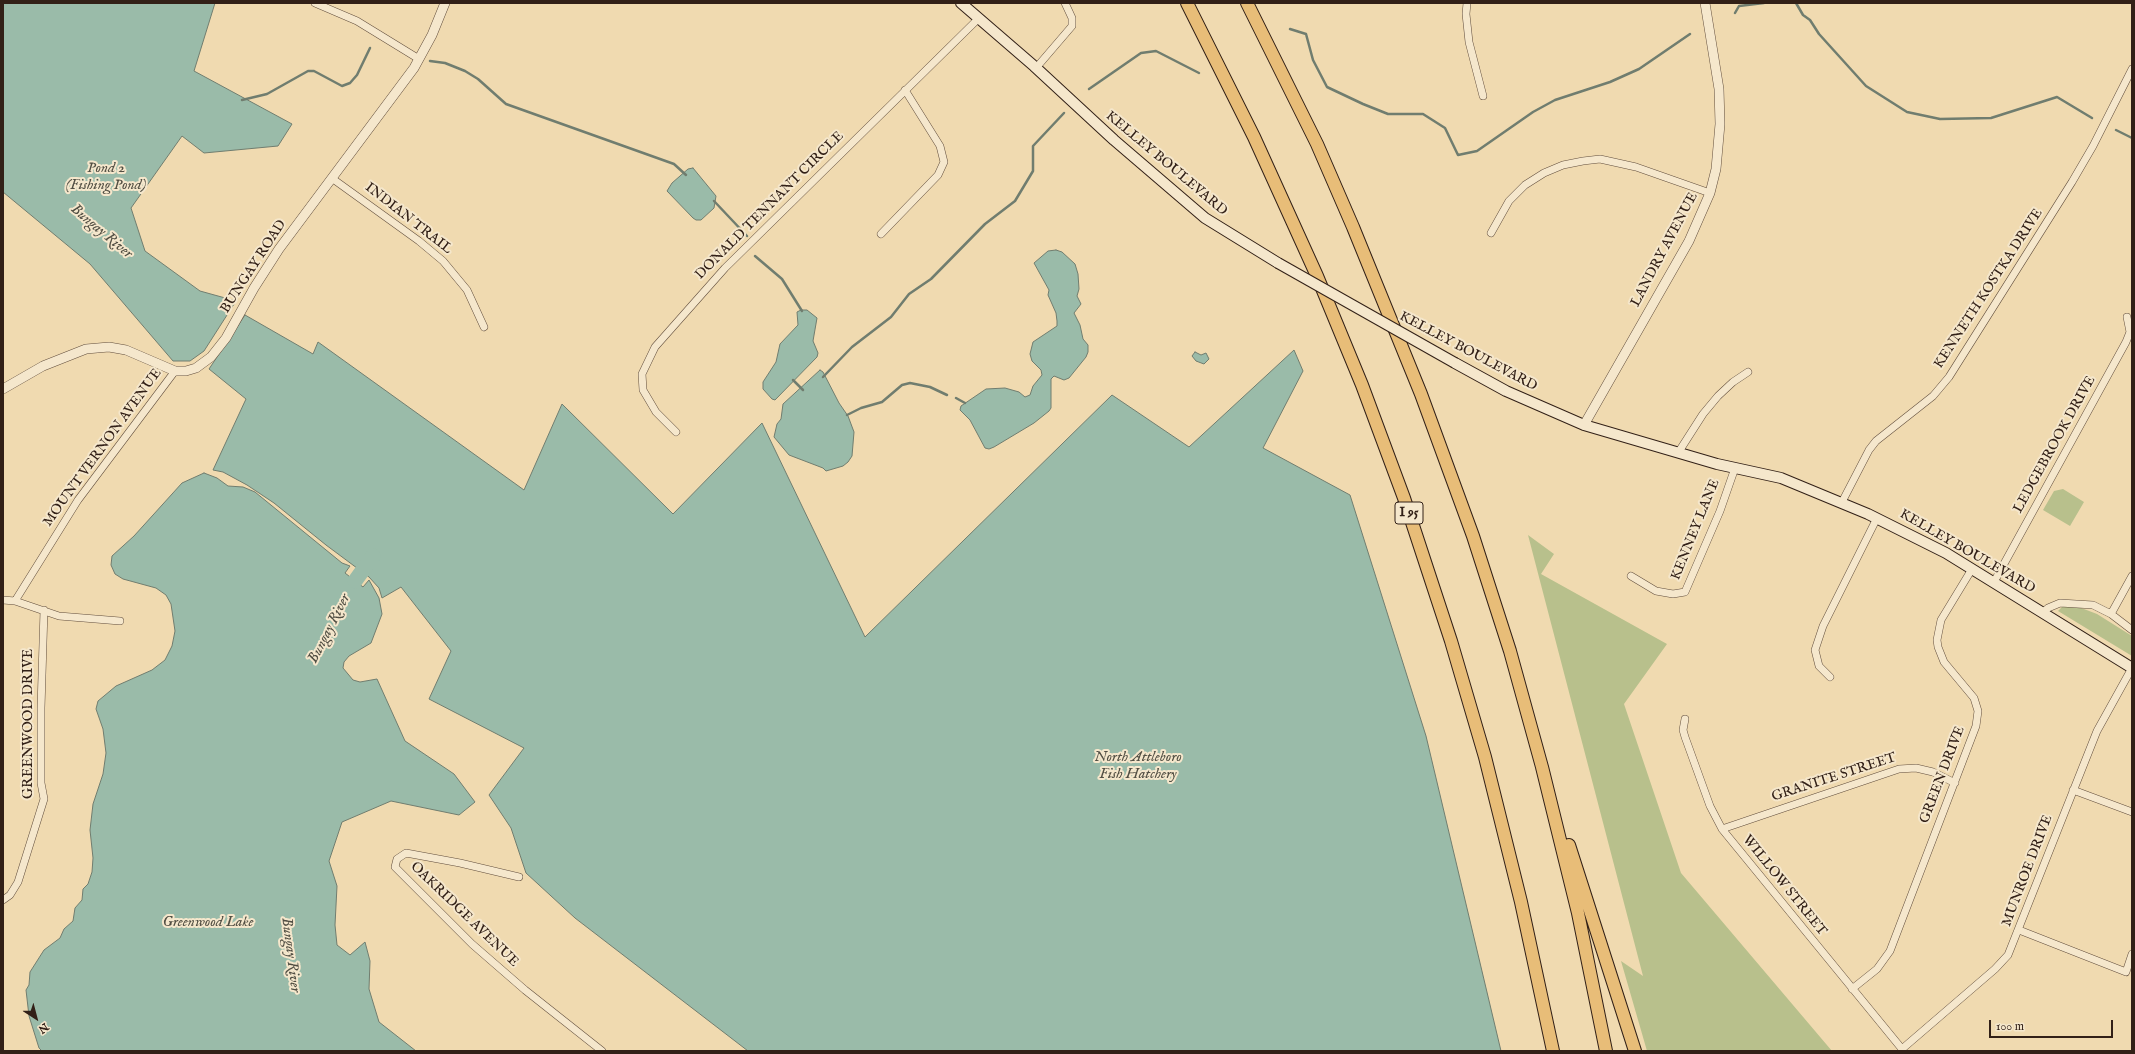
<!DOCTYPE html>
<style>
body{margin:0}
#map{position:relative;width:2135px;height:1054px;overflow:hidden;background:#f0dab0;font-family:"IM FELL English",serif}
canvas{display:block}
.frame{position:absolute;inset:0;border:4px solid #322017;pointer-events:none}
.north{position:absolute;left:16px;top:998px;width:40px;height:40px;-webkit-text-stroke:3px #f5e7cc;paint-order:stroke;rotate:144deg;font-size:11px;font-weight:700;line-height:16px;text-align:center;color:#322017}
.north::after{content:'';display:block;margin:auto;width:14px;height:18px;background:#322017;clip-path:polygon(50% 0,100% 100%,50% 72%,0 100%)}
.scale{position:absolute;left:1989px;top:1020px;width:124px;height:18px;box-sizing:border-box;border:2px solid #322017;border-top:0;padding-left:5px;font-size:12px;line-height:14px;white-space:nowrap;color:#322017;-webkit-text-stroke:3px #f5e7cc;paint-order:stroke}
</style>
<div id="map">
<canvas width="2135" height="1054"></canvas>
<div class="frame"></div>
<div class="north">N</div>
<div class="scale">100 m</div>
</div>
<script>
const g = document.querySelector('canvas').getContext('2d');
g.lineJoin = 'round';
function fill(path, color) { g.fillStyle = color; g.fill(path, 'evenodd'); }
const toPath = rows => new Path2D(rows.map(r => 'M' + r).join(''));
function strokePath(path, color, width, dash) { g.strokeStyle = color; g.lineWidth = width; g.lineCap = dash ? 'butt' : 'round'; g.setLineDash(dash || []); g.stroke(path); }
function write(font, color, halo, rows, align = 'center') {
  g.font = font + ' "IM FELL English",serif'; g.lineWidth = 4; g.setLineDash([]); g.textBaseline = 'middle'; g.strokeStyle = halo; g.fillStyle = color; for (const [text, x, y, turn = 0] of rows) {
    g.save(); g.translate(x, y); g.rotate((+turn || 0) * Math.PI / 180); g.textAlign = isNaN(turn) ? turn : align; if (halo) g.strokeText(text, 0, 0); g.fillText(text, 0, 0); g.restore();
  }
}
fill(toPath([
 [2063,489,2084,502,2070,526,2043,510,2054,491],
 [1528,535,1554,554,1541,574,1667,644,1624,704,1681,873,1832,1051,1647,1051,1621,961,1643,976],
 [2067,606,2076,606,2097,614,2132,636,2132,656,2058,611,2062,607]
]), '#b8c08c');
const water = toPath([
 [3,3,215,3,194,71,292,124,278,146,204,153,182,136,131,208,145,251,200,291,236,301,204,351,190,361,173,361,90,264,3,192,3,3],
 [693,168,716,196,714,208,701,220,696,220,693,218,667,191,672,183,688,169,693,168],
 [1056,250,1062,252,1075,264,1078,274,1079,289,1077,296,1081,304,1074,313,1080,325,1083,339,1088,345,1088,352,1086,357,1069,378,1064,380,1054,376,1051,379,1051,408,1049,411,1034,423,994,447,989,449,985,448,970,420,960,410,961,406,986,389,1005,388,1019,392,1025,397,1030,395,1033,386,1042,375,1041,370,1032,361,1030,354,1033,342,1057,326,1057,321,1056,313,1048,295,1049,290,1034,263,1048,251,1056,250],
 [801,310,807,310,817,318,813,341,818,353,817,357,775,400,772,399,763,389,763,382,776,362,780,344,798,325,797,312,801,310],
 [245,315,313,354,318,342,524,490,562,404,673,514,762,423,865,637,1112,395,1189,447,1294,350,1303,371,1263,448,1350,495,1426,736,1501,1051,748,1051,575,918,526,873,511,828,489,795,524,748,429,699,451,651,401,587,382,598,379,588,369,577,326,545,274,503,247,485,223,472,213,470,246,399,209,369,245,315],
 [1195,352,1201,355,1206,353,1209,359,1204,364,1196,361,1192,356,1195,352],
 [820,370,823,372,839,403,848,416,854,432,852,456,848,462,843,466,826,471,823,468,789,455,774,437,777,424,781,419,783,404,820,370],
 [204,473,217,478,228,486,243,487,255,492,342,563,350,566,345,573,363,587,369,580,379,598,382,614,371,643,349,656,344,662,343,668,353,680,360,682,377,679,405,741,454,774,475,802,459,815,391,801,342,822,329,861,337,886,335,925,337,945,350,955,365,942,370,961,369,989,379,1022,416,1051,42,1051,39,1048,29,1016,26,990,29,985,30,972,44,950,60,938,64,929,73,921,75,908,82,900,83,889,88,884,92,872,93,858,90,830,93,804,103,774,106,753,103,729,96,709,98,701,116,686,152,670,165,660,172,646,175,631,171,604,166,595,156,588,123,579,115,574,111,565,112,556,134,536,182,483,204,473]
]);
fill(water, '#9abba9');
strokePath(water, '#707d6f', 1);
strokePath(toPath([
 [1796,3,1803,15,1810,20,1819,34,1866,86,1907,112,1940,119,1991,118,2057,97,2092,118],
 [1735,13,1739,6,1764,3],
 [1290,29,1306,34,1313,60,1327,87,1363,104,1388,114,1423,114,1445,128,1458,155,1477,151,1533,112,1555,100,1610,82,1639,69,1690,34],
 [430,61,445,63,465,71,478,79,506,104,674,164,686,175],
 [1089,89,1141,53,1156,51,1199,73],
 [242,100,267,94,308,71,314,71,342,86,350,83,357,75,370,48],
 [2116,130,2132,138],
 [714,201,747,236],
 [755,256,782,279,802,311],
 [823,377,852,347,891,317,909,294,931,279,985,224,1015,201,1033,171,1033,146,1064,113],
 [793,380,803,390],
 [956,398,965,403],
 [847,415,861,408,882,402,902,385,910,383,930,387,947,395]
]), '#707d6f', 2.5);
strokePath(toPath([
 [355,581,373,556]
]), '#9abba9', 15);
const minor = toPath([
 [315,3,357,21,419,59],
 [1467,3,1466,14,1469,42,1483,96],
 [1036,68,1072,26,1072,18,1065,3],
 [333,179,419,241,443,261,467,290,484,327],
 [1491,233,1509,201,1525,185,1544,173,1563,165,1583,161,1600,159,1636,167,1710,193],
 [881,234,938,175,944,162,940,146,905,90],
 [676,432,656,412,643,390,642,374,655,347,725,268,979,18],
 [1678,453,1703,414,1718,396,1733,382,1748,372],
 [1842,502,1869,450,1876,441,1933,396,1949,377,2072,182,2093,146,2132,69],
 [1631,576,1656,591,1673,594,1685,592,1720,511,1735,468],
 [1994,582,2126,342,2130,332,2127,317],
 [3,600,15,601,59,616,120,621],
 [15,601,78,500,175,371],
 [2042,613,2048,608,2060,603,2093,605,2111,614,2132,630],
 [2111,614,2132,576],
 [1830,677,1819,666,1815,650,1823,626,1877,518],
 [1685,719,1683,730,1685,737,1710,806,1722,829,1902,1049,1995,969,2008,955,2097,731,2132,668],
 [2073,790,2132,812],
 [1722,829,1899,769,1916,768,1933,772,1955,783],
 [519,877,460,863,406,853,397,859,395,867,472,944,525,990,602,1051],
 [3,900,10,895,18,882,44,799,41,783,41,708,44,610],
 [2019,930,2126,972,2132,954],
 [1852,989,1877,969,1890,951,1976,726,1978,711,1974,698,1944,662,1938,647,1937,640,1941,620,1972,569]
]);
const tertiary = toPath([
 [3,389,43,366,86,349,109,347,126,350,175,371,186,371,196,368,211,357,226,338,254,288,279,249,414,68,432,35,445,3],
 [1584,425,1689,241,1710,193,1716,169,1720,124,1719,89,1705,3]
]);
const secondary = toPath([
 [961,3,1034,66,1114,140,1205,218,1278,263],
 [1455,363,1506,391,1584,425,1717,464,1781,478,1868,514,1946,553,2132,668]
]);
const motorway = toPath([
 [1187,3,1254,137,1317,276,1362,385,1404,498,1451,641,1485,757,1521,902,1553,1051],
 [1247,3,1317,144,1353,227,1421,394,1473,536,1510,651,1542,767,1578,913,1606,1051],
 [1569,845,1635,1051]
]);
strokePath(minor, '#624e3d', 8);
strokePath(tertiary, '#624e3d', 10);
strokePath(secondary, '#322017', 12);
strokePath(motorway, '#322017', 14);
strokePath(minor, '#f5e7cc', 7);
strokePath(tertiary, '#f5e7cc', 9);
strokePath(secondary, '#f5e7cc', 10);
strokePath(motorway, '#e8bd78', 12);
const secondaryBridge = toPath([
 [1278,263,1455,363]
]);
strokePath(secondaryBridge, '#322017', 12, []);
strokePath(secondaryBridge, '#f5e7cc', 10);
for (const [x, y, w] of [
 [1409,513,28]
]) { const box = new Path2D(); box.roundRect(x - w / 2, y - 11, w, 22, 3); g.fillStyle = '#f5e7cc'; g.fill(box); strokePath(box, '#322017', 1); }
write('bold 13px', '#322017', null, [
 ["I 95",1409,513]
]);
write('14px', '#322017', '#f5e7cc', [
 ["KELLEY BOULEVARD",1166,164,40],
 ["DONALD TENNANT CIRCLE",770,206,-45],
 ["INDIAN TRAIL",408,219,38],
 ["LANDRY AVENUE",1665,250,-62],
 ["BUNGAY ROAD",254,267,-57],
 ["KENNETH KOSTKA DRIVE",1989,289,-57],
 ["KELLEY BOULEVARD",1468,352,28],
 ["LEDGEBROOK DRIVE",2055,445,-61],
 ["MOUNT VERNON AVENUE",103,448,-54],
 ["KENNEY LANE",1696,530,-68],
 ["KELLEY BOULEVARD",1967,552,30],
 ["GREENWOOD DRIVE",29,724,-90],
 ["GREEN DRIVE",1943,775,-69],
 ["GRANITE STREET",1834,778,-18],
 ["MUNROE DRIVE",2028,871,-69],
 ["WILLOW STREET",1784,886,51],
 ["OAKRIDGE AVENUE",464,915,44]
]);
write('italic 15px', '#514e43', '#f5e7cc', [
 ["Pond 2",106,169],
 ["(Fishing Pond)",106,186],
 ["Bungay River",101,232,40],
 ["Bungay River",330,629,-63],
 ["North Attleboro",1138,758],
 ["Fish Hatchery",1138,775],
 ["Greenwood Lake",208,923],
 ["Bungay River",290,955,83]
]);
</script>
